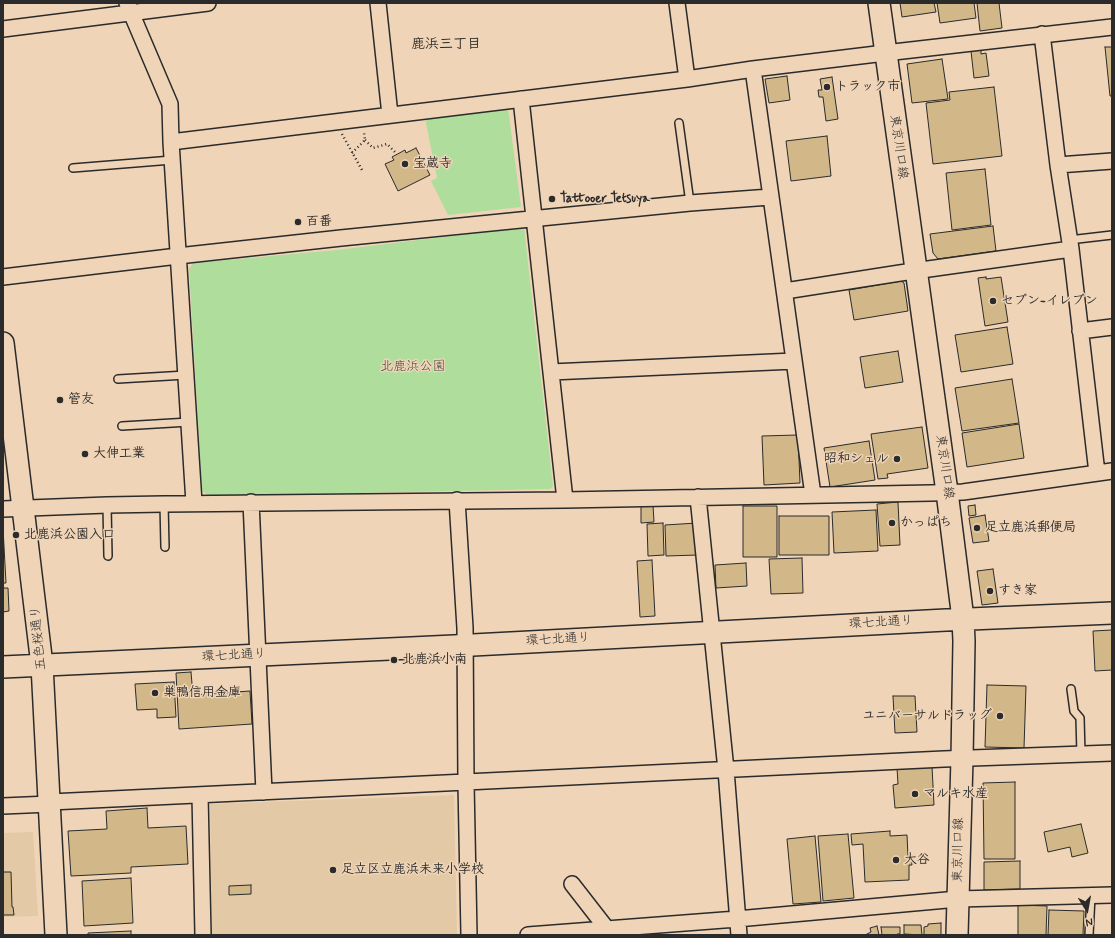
<!DOCTYPE html>
<meta charset="utf-8">
<style>
body{margin:0}
#map{position:relative;width:1115px;height:938px;overflow:hidden;background:#f0d4b7;font-family:Mynerve,sans-serif}
canvas{display:block}
.frame{position:absolute;inset:0;border:4px solid #2b2b2b;pointer-events:none}
.north{position:absolute;left:1067px;top:890px;width:40px;height:40px;-webkit-text-stroke:3px #f0d4b7;paint-order:stroke;rotate:169deg;font-size:11px;font-weight:700;line-height:16px;text-align:center;color:#2b2b2b}
.north::after{content:'';display:block;margin:auto;width:14px;height:18px;background:#2b2b2b;clip-path:polygon(50% 0,100% 100%,50% 72%,0 100%)}
</style>
<div id="map">
<canvas width="1115" height="938"></canvas>
<div class="frame"></div>
<div class="north">N</div>
</div>
<script>
const g = document.querySelector('canvas').getContext('2d');
g.lineJoin = 'round';
function fill(path, color) { g.fillStyle = color; g.fill(path, 'evenodd'); }
const toPath = rows => new Path2D(rows.map(r => 'M' + r).join(''));
function strokePath(path, color, width, dash) { g.strokeStyle = color; g.lineWidth = width; g.lineCap = dash ? 'butt' : 'round'; g.setLineDash(dash || []); g.stroke(path); }
function write(font, color, halo, rows, align = 'center') {
  g.font = font + ' Mynerve,"Klee One",sans-serif'; g.lineWidth = 3; g.setLineDash([]); g.textBaseline = 'middle'; g.strokeStyle = halo; g.fillStyle = color; for (const [text, x, y, turn = 0] of rows) {
    g.save(); g.translate(x, y); g.rotate((+turn || 0) * Math.PI / 180); g.textAlign = isNaN(turn) ? turn : align; if (halo) g.strokeText(text, 0, 0); g.fillText(text, 0, 0); g.restore();
  }
}
fill(toPath([
 [454,795,457,935,212,935,210,804],
 [33,832,38,916,3,917,3,833]
]), '#e3c9a6');
fill(toPath([
 [508,108,521,207,448,215,431,181,437,178,425,118],
 [524,227,553,486,550,489,209,496,202,491,189,268,194,263,337,250]
]), '#aedd9c');
const building = toPath([
 [900,3,934,3,936,12,902,17,900,3],
 [937,3,974,3,976,18,940,23,937,3],
 [977,3,999,3,1002,28,980,31,977,3],
 [1105,47,1112,47,1112,96,1110,96,1105,47],
 [981,49,981,54,986,53,989,76,974,78,971,51,981,49],
 [942,59,948,99,912,103,907,64,942,59],
 [787,76,790,100,769,103,765,79,787,76],
 [832,77,838,119,826,121,823,97,819,97,818,90,822,90,820,79,832,77],
 [994,87,1002,156,933,164,926,103,950,100,949,92,994,87],
 [827,136,831,176,791,181,786,141,827,136],
 [416,148,430,175,398,191,385,164,394,160,392,157,405,150,406,153,416,148],
 [985,169,991,225,952,230,946,173,985,169],
 [993,226,996,251,938,259,933,253,930,234,993,226],
 [986,277,986,279,1001,277,1008,322,985,326,978,278,986,277],
 [901,281,904,283,908,311,854,320,849,290,901,281],
 [1007,327,1013,364,961,372,955,335,1007,327],
 [898,351,903,382,865,388,860,357,898,351],
 [1012,379,1019,423,962,431,955,388,1012,379],
 [1019,424,1024,458,967,467,962,433,1019,424],
 [922,427,928,468,887,474,888,478,878,479,871,434,922,427],
 [798,435,800,483,764,485,762,436,798,435],
 [869,441,875,480,830,487,824,448,869,441],
 [898,502,900,545,880,546,877,504,898,502],
 [641,505,653,505,654,522,641,523,641,505],
 [975,505,976,515,969,516,968,506,975,505],
 [743,506,777,506,777,557,743,557,743,506],
 [876,510,878,551,834,553,832,512,876,510],
 [985,515,989,541,973,543,969,518,985,515],
 [779,516,829,516,829,555,779,555,779,516],
 [663,523,664,555,648,556,647,524,663,523],
 [697,523,698,555,666,556,665,525,697,523],
 [3,528,6,583,3,583,3,528],
 [802,558,803,593,771,594,769,559,802,558],
 [652,560,655,616,640,617,637,561,652,560],
 [746,563,747,586,716,588,715,565,746,563],
 [993,569,998,603,982,605,977,571,993,569],
 [3,588,8,588,9,611,3,612,3,588],
 [1112,630,1112,670,1095,671,1093,631,1112,630],
 [191,672,193,695,250,691,252,724,179,729,176,673,191,672],
 [174,682,176,717,157,718,157,709,137,710,135,684,174,682],
 [987,685,1026,686,1024,748,985,747,987,685],
 [893,696,915,696,917,732,895,733,893,696],
 [932,766,934,805,895,808,893,785,898,784,897,768,932,766],
 [1015,782,1015,859,984,859,983,783,1015,782],
 [147,808,148,828,186,826,188,864,131,867,131,873,71,876,68,831,107,829,106,811,147,808],
 [1081,824,1088,853,1072,857,1070,847,1048,852,1044,832,1081,824],
 [890,831,890,836,907,835,908,856,911,856,912,865,909,865,909,880,865,882,863,844,852,845,851,834,890,831],
 [848,834,854,898,823,901,818,836,848,834],
 [815,836,821,902,793,904,787,839,815,836],
 [1020,861,1020,889,984,890,984,862,1020,861],
 [3,872,11,872,12,907,13,907,14,915,3,915,3,872],
 [131,878,133,923,84,926,82,881,131,878],
 [251,885,251,894,229,895,229,886,251,885],
 [1018,905,1047,906,1046,935,1018,935,1018,905],
 [1049,910,1084,911,1083,935,1048,935,1049,910],
 [941,923,941,935,924,935,924,927,928,926,928,924,941,923],
 [904,925,921,925,922,935,904,934,904,925],
 [877,926,879,935,865,935,871,932,870,928,877,926],
 [881,927,900,927,900,934,897,934,897,935,882,935,881,927],
 [131,931,131,935,88,935,88,933,131,931]
]);
fill(building, '#d2b889');
strokePath(building, '#2b2b2b', 1);
const lane = toPath([
 [679,123,690,203],
 [73,168,172,160],
 [1069,240,1112,235],
 [118,379,186,375],
 [122,426,189,422],
 [164,504,165,547],
 [107,505,108,556],
 [1071,689,1074,711,1080,718,1081,754],
 [1089,935,1091,896]
]);
const street = toPath([
 [127,3,170,104,171,142,194,503],
 [378,3,390,115],
 [677,3,687,79],
 [3,29,208,3],
 [1042,34,1058,165,1071,249,1097,473],
 [753,69,813,495],
 [521,99,565,500],
 [171,142,687,79,753,69,885,53,1112,27],
 [1058,165,1112,161],
 [3,277,178,256,341,238,690,203,770,197],
 [785,291,900,273,1071,249],
 [1080,331,1112,327],
 [551,372,794,361],
 [698,497,726,770,739,935],
 [457,500,465,628,466,783,469,935],
 [251,502,264,792],
 [3,509,107,505,164,504,565,500,931,493,963,492,1112,471],
 [200,795,203,935],
 [50,802,944,759,1112,753],
 [3,806,50,804],
 [572,884,607,929],
 [528,935,737,919,958,899,1112,895]
]);
const secondary = toPath([
 [879,3,947,492,963,619,964,641,962,759,957,935],
 [3,343,42,665,56,935],
 [3,667,454,646,946,620,1112,613]
]);
strokePath(lane, '#2b2b2b', 10);
strokePath(street, '#2b2b2b', 18);
strokePath(secondary, '#2b2b2b', 24);
strokePath(toPath([
 [342,134,362,170],
 [365,140,373,148,387,144,395,152],
 [352,153,365,140,364,133]
]), '#2b2b2b', 2.5, [1, 3]);
strokePath(lane, '#f0d4b7', 7);
strokePath(street, '#f0d4b7', 15);
strokePath(secondary, '#f0d4b7', 21);
for (const [x, y, r, color] of [
 [827,87,4,"#2b2b2b"],
 [405,164,4,"#2b2b2b"],
 [552,199,4,"#2b2b2b"],
 [298,222,4,"#2b2b2b"],
 [993,301,4,"#2b2b2b"],
 [60,400,4,"#2b2b2b"],
 [85,454,4,"#2b2b2b"],
 [897,459,4,"#2b2b2b"],
 [892,523,4,"#2b2b2b"],
 [977,528,4,"#2b2b2b"],
 [16,535,4,"#2b2b2b"],
 [990,591,4,"#2b2b2b"],
 [394,660,4,"#2b2b2b"],
 [155,693,4,"#2b2b2b"],
 [1000,716,4,"#2b2b2b"],
 [915,794,4,"#2b2b2b"],
 [896,860,4,"#2b2b2b"],
 [333,870,4,"#2b2b2b"]
]) { const dot = new Path2D(); dot.arc(x, y, r, 0, 2 * Math.PI); g.fillStyle = color; g.fill(dot); strokePath(dot, '#f0d4b7', 1.5); }
write('bold 13px', '#2b2b2b', '#f0d4b7', [
 ["トラック市",835,87],
 ["宝蔵寺",413,164],
 ["Tattooer Tetsuya",560,199],
 ["百番",306,222],
 ["セブン-イレブン",1001,301],
 ["管友",68,400],
 ["大伸工業",93,454],
 ["昭和シェル",889,459,"right"],
 ["かっぱち",900,523],
 ["足立鹿浜郵便局",985,528],
 ["北鹿浜公園入口",24,535],
 ["すき家",998,591],
 ["北鹿浜小南",402,660],
 ["巣鴨信用金庫",163,693],
 ["ユニバーサルドラッグ",992,716,"right"],
 ["マルキ水産",923,794],
 ["大谷",904,860],
 ["足立区立鹿浜未来小学校",341,870]
], 'left');
write('13px', '#2b2b2b', '#f0d4b7', [
 ["東京川口線",898,147,82],
 ["東京川口線",944,467,82],
 ["環七北通り",881,623,-3],
 ["五色桜通り",39,638,-96],
 ["環七北通り",558,640,-3],
 ["環七北通り",234,656,-3],
 ["東京川口線",959,850,-89]
]);
write('13px', '#3f463c', '#f0d4b7', [
 ["北鹿浜公園",413,367]
]);
write('bold 14px', '#2b2b2b', '#f0d4b7', [
 ["鹿浜三丁目",446,45]
]);
</script>
